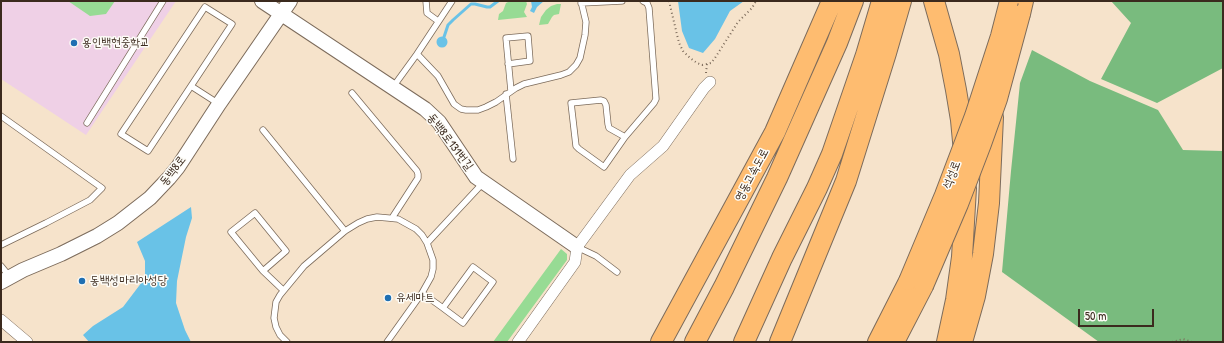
<!DOCTYPE html>
<meta charset="utf-8">
<style>
body{margin:0}
#map{position:relative;width:1224px;height:343px;overflow:hidden;background:#f6e3cb;font-family:"Patrick Hand",sans-serif}
canvas{display:block}
.frame{position:absolute;inset:0;border:2px solid #3b2a1e;pointer-events:none}
.scale{position:absolute;left:1078px;top:309px;width:76px;height:18px;box-sizing:border-box;border:2px solid #3b2a1e;border-top:0;padding-left:5px;font-size:12px;line-height:14px;white-space:nowrap;color:#3b2a1e;-webkit-text-stroke:3px #fdfcf7;paint-order:stroke}
</style>
<div id="map">
<canvas width="1224" height="343"></canvas>
<div class="frame"></div>
<div class="scale">50 m</div>
</div>
<script>
const g = document.querySelector('canvas').getContext('2d');
g.lineJoin = 'round';
function fill(path, color) { g.fillStyle = color; g.fill(path, 'evenodd'); }
const toPath = rows => new Path2D(rows.map(r => 'M' + r).join(''));
function strokePath(path, color, width, dash) { g.strokeStyle = color; g.lineWidth = width; g.lineCap = dash ? 'butt' : 'round'; g.setLineDash(dash || []); g.stroke(path); }
function write(font, color, halo, rows, align = 'center') {
  g.font = font + ' "Patrick Hand","Poor Story",sans-serif'; g.lineWidth = 3; g.setLineDash([]); g.textBaseline = 'middle'; g.strokeStyle = halo; g.fillStyle = color; for (const [text, x, y, turn = 0] of rows) {
    g.save(); g.translate(x, y); g.rotate((+turn || 0) * Math.PI / 180); g.textAlign = isNaN(turn) ? turn : align; if (halo) g.strokeText(text, 0, 0); g.fillText(text, 0, 0); g.restore();
  }
}
fill(toPath([
 [1,1,176,1,86,135,1,79]
]), '#efd0e6');
fill(toPath([
 [68,1,115,1,106,14,90,16],
 [526,1,527,4,524,12,527,17,498,20,499,14,503,11,506,3,508,2],
 [557,4,561,4,559,14,554,15,552,17,548,24,539,25,541,17,546,10,551,6],
 [561,249,567,254,567,260,507,342,493,342]
]), '#97db94');
fill(toPath([
 [1111,1,1223,1,1223,68,1157,103,1101,79,1131,23],
 [1032,50,1090,81,1158,110,1183,150,1223,151,1223,342,1099,342,1002,272,1011,171,1020,83]
]), '#79bb7e');
fill(toPath([
 [531,1,544,1,537,7,534,13,530,11,532,7],
 [678,1,744,1,730,11,715,39,703,53,689,48,682,31],
 '436.5 42a5.5 5.5 0 1 1 11 0a5.5 5.5 0 1 1-11 0Z',
 [191,207,192,218,186,237,177,281,176,303,185,330,191,342,89,342,83,335,93,326,123,307,145,278,145,261,137,242]
]), '#69c2e7');
strokePath(toPath([
 [444,37,448,25,453,20,471,4,475,4,487,7,490,7,498,1]
]), '#69c2e7', 3);
const service = toPath([
 [426,1,427,13,438,21],
 [581,3,622,1],
 [417,54,438,76,454,104,461,109,466,110,478,110,486,107,496,102,516,88,524,84,561,75,569,72,576,65,580,58,585,35,586,22,581,1],
 [508,64,530,61,528,36,506,38,511,91],
 [191,86,148,151,121,134,205,7,232,24,191,86,219,104],
 [393,87,417,54,452,1],
 [352,93,417,171,418,174,418,178,392,218],
 [506,94,513,159],
 [1,116,102,188,90,200,46,223,1,245],
 [87,123,163,1],
 [263,130,345,231],
 [625,137,609,128,608,124,606,105,604,101,601,100,571,103,576,146,579,149,604,167,625,137,654,103,656,99,649,8,647,3,643,1],
 [577,247,596,256,617,272],
 [1,266,10,277],
 [263,271,286,251,255,213,231,232,263,271,283,290],
 [422,293,443,308,463,323,493,282,473,267,443,308],
 [287,342,280,335,276,327,274,318,276,302,280,295,304,266,345,231,358,223,367,219,377,217,388,218,398,219,416,229,422,235,427,243],
 [387,342,422,293,431,277,433,269,433,260,427,243,483,183]
]);
const minor = toPath([
 [1,320,27,342],
 [518,342,575,262,577,247,630,175,663,146,704,88,710,82]
]);
const tertiary = toPath([
 [262,1,425,109,439,122,476,177,577,247],
 [1,282,23,270,61,254,97,236,118,223,150,198,169,178,178,167,219,104,290,1]
]);
const trunk = toPath([
 [1021,14,1024,1],
 [877,342,908,281],
 [895,342,924,286]
]);
const motorway = toPath([
 [934,1,949,54,956,90,961,120,964,152],
 [661,342,775,132,832,1],
 [695,342,724,287,777,178,837,43,853,1],
 [744,342,782,258,817,188,832,154,866,55,882,1],
 [780,342,846,181,886,53,901,1],
 [947,342,956,300,962,257,966,188],
 [962,342,975,296,983,254,989,203,993,117]
]);
strokePath(service, '#7c6b5b', 7);
strokePath(minor, '#7c6b5b', 12);
strokePath(tertiary, '#7c6b5b', 16);
strokePath(trunk, '#7c6b5b', 20);
strokePath(motorway, '#7c6b5b', 22);
strokePath(toPath([
 [669,1,679,43,683,51,690,58,697,63,702,65,711,63,715,58,738,22,752,8,756,1],
 [706,73,707,64],
 [1172,342,1183,339,1192,342]
]), '#7c6b5b', 2, [1, 3]);
strokePath(service, '#fff', 5.5);
strokePath(minor, '#fff', 11);
strokePath(tertiary, '#fff', 14);
strokePath(trunk, '#febc70', 18);
strokePath(motorway, '#febc70', 20);
const trunkBridge = toPath([
 [908,281,944,195,974,116,1000,36,1009,1],
 [924,286,959,204,982,144,998,99,1021,14]
]);
strokePath(trunkBridge, '#7c6b5b', 20, []);
strokePath(trunkBridge, '#febc70', 18);
for (const [x, y, r, color] of [
 [74,43,4,"#1f6fb2"],
 [82,281,4,"#1f6fb2"],
 [388,298,4,"#1f6fb2"]
]) { const dot = new Path2D(); dot.arc(x, y, r, 0, 2 * Math.PI); g.fillStyle = color; g.fill(dot); strokePath(dot, '#fdfcf7', 1.5); }
write('12px', '#3b2a1e', '#fdfcf7', [
 ["용인백현중학교",82,43],
 ["동백성마리아성당",90,281],
 ["유세마트",396,298]
], 'left');
write('12px', '#3b2a1e', '#fdfcf7', [
 ["동백8로131번길",450,142,53],
 ["동백8로",173,171,-52],
 ["영동고속도로",752,175,-62],
 ["석성로",952,175,-69]
]);
</script>
